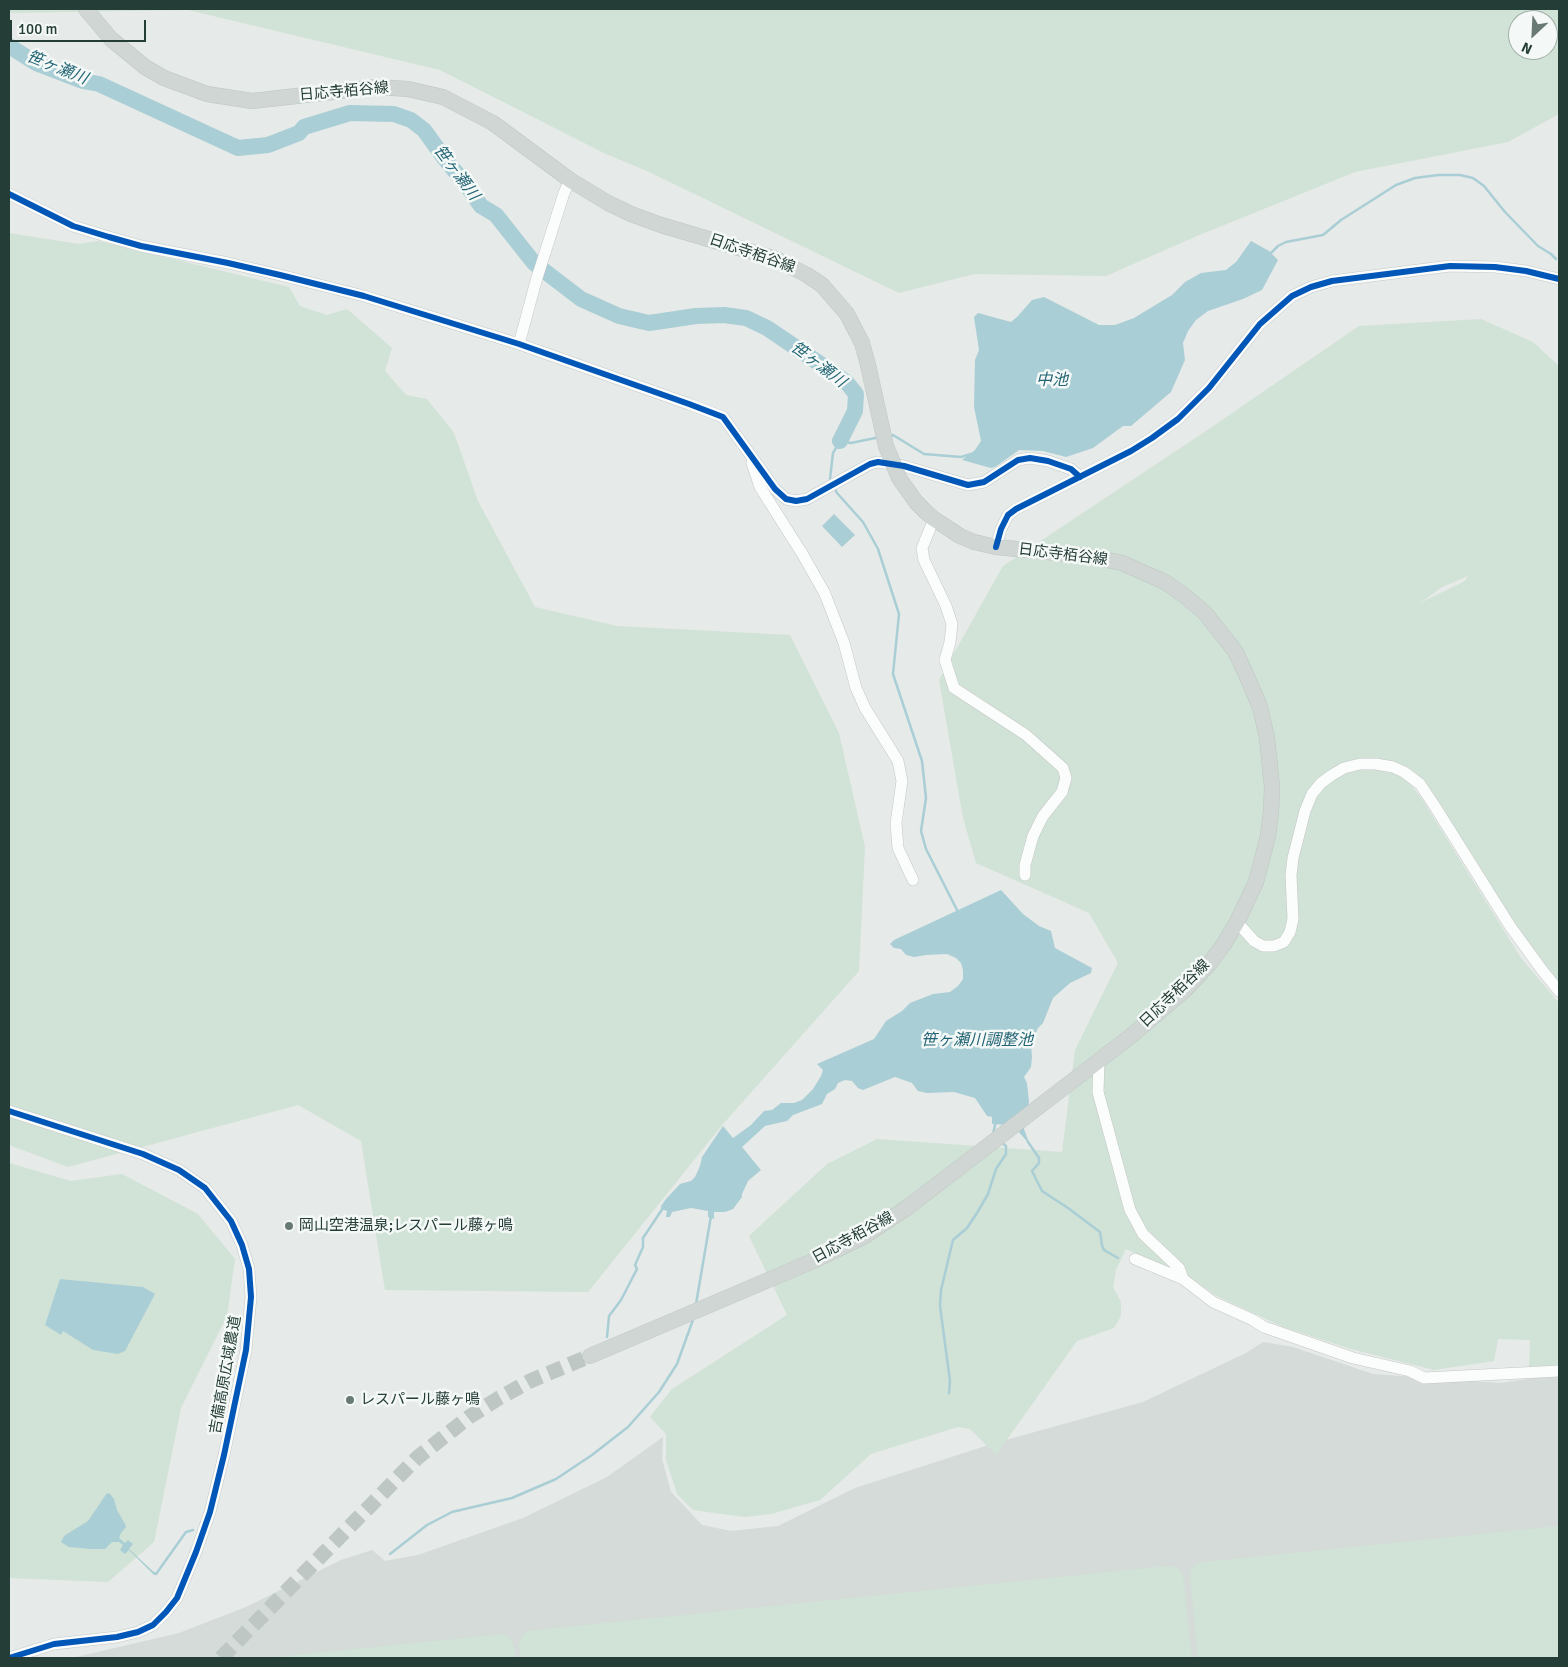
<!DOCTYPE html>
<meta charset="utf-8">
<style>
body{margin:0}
#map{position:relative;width:1568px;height:1667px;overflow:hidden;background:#e6eae8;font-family:Signika,sans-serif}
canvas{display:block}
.frame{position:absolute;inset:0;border:10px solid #253d37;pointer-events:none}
.north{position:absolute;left:1508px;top:10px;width:50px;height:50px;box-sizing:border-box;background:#f4f9f7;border:1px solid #a1aeaa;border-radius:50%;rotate:205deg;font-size:14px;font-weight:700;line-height:20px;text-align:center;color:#253d37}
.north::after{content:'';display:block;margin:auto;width:18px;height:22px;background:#697a75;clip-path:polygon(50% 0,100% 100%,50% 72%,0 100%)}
.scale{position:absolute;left:10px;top:20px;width:136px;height:22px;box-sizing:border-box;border:2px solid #253d37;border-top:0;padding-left:6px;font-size:15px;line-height:18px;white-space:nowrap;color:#253d37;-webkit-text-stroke:4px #f4f9f7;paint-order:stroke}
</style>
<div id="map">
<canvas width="1568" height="1667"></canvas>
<div class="frame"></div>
<div class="north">N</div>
<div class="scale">100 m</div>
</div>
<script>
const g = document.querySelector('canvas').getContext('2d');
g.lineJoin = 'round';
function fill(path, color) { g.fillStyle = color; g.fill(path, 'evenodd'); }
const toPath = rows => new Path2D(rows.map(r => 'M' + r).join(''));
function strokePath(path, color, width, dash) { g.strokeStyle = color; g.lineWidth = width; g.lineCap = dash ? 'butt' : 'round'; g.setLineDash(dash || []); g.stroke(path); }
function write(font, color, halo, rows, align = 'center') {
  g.font = font + ' Signika,"Noto Sans JP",sans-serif'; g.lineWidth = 5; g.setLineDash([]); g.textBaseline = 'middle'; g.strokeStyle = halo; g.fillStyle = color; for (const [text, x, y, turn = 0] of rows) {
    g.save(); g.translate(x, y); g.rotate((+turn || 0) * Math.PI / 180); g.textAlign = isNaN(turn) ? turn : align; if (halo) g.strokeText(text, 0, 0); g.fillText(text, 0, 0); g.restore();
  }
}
fill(toPath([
 [1263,1342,1293,1347,1373,1374,1501,1383,1559,1374,1559,1658,72,1658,179,1633,246,1607,341,1560,372,1550,385,1561,418,1555,523,1518,607,1477,663,1437,662,1459,671,1492,702,1525,731,1531,778,1526,855,1488,995,1443,1143,1402,1246,1353]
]), '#d4dbd8');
fill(toPath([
 [9,9,1559,9,1559,114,1508,142,1355,172,1197,236,1106,276,974,274,899,293,647,171,606,154,440,70,188,10,9,13],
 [1518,20,1548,20,1548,50,1518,50],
 [9,233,79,244,98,241,289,287,300,306,327,315,347,309,392,348,385,371,406,395,427,399,454,433,478,501,535,607,617,626,790,635,839,733,865,847,859,971,723,1124,588,1292,385,1290,361,1141,298,1105,68,1167,9,1145],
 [1481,319,1533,342,1559,366,1559,983,1524,938,1425,783,1412,770,1393,762,1422,799,1521,958,1559,1003,1559,1365,1529,1367,1530,1340,1498,1339,1494,1361,1434,1370,1351,1349,1283,1327,1215,1295,1197,1282,1126,1249,1116,1270,1113,1287,1121,1302,1121,1316,1114,1328,1077,1341,996,1455,970,1429,958,1427,871,1454,820,1500,771,1514,744,1517,693,1510,677,1494,666,1460,666,1434,650,1417,672,1389,787,1315,749,1236,827,1164,877,1139,1062,1152,1075,1050,1118,963,1089,913,976,863,963,818,939,680,1003,566,1206,431,1359,326],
 [1468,576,1465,581,1420,603,1442,587],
 [9,1163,71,1181,122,1174,198,1214,235,1259,227,1316,181,1408,154,1542,108,1582,9,1578],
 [1559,1526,1559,1658,1198,1658,1190,1575,1192,1569,1196,1564,1204,1562],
 [1167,1566,1174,1567,1180,1570,1183,1576,1192,1658,521,1658,519,1644,522,1636,526,1631],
 [503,1634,510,1638,514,1647,515,1658,265,1658]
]), '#d1e2d6');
fill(toPath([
 [1251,241,1269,251,1278,260,1262,290,1243,299,1208,311,1196,320,1188,331,1183,343,1185,360,1171,392,1131,426,1123,426,1093,448,1066,457,1043,451,1019,450,995,467,991,468,962,460,975,450,981,441,974,407,975,360,979,350,974,317,978,313,1011,322,1018,316,1032,300,1044,297,1099,325,1115,325,1134,318,1172,295,1185,282,1201,273,1226,270,1236,262],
 [834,514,855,535,842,547,822,526],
 [1001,890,1023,914,1039,926,1051,931,1055,948,1092,968,1091,973,1070,983,1053,998,1043,1023,1038,1028,1031,1044,1032,1057,1031,1067,1024,1077,1027,1083,1029,1102,1024,1129,1030,1145,1018,1131,1007,1125,992,1124,992,1117,987,1116,975,1098,954,1092,927,1093,918,1091,912,1083,895,1077,863,1090,858,1088,852,1081,845,1080,838,1083,835,1089,827,1094,822,1104,793,1115,787,1121,765,1126,742,1147,761,1170,748,1181,742,1194,742,1197,733,1209,725,1212,714,1212,714,1219,708,1217,708,1211,691,1208,672,1212,670,1217,666,1217,667,1211,661,1209,661,1206,666,1199,680,1184,691,1181,695,1177,700,1166,702,1157,723,1126,733,1138,751,1125,764,1111,772,1110,781,1103,794,1103,802,1100,813,1089,821,1076,823,1070,817,1064,874,1039,886,1021,902,1011,910,1003,933,994,950,992,958,986,963,979,963,970,961,963,956,958,947,954,926,955,914,957,906,955,901,949,894,948,890,944,894,940],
 [60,1279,143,1287,155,1294,125,1351,118,1354,93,1350,63,1331,61,1335,45,1325],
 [107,1493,110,1494,114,1499,117,1510,125,1524,126,1527,121,1533,119,1538,125,1543,128,1540,133,1544,129,1549,156,1574,154,1575,129,1550,125,1554,120,1550,123,1545,119,1542,112,1542,105,1549,90,1549,69,1547,61,1542,64,1536,88,1521]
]), '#aaced5');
strokePath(toPath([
 [1269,255,1278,246,1286,242,1323,235,1341,220,1396,185,1415,178,1438,175,1460,175,1473,178,1484,186,1505,212,1538,246,1551,254,1556,259],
 [890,436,893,435,924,454,961,457,971,454],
 [831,482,830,479,833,453,840,441,851,443,880,437],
 [834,487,837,493,863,522,878,549,899,614,893,674,922,761,926,798,921,831,926,849,958,912],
 [993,1134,996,1121],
 [1028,1142,1039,1158,1039,1163,1032,1171,1042,1191,1068,1208,1100,1232,1102,1245,1104,1250,1118,1258],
 [696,1304,711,1216],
 [607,1337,609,1316,621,1300,637,1269,635,1265,643,1247,643,1238,663,1208],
 [949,1393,950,1381,940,1306,941,1290,953,1240,967,1228,977,1213,988,1194,996,1169,1006,1154,1006,1146,1000,1141],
 [390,1554,427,1525,452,1512,512,1498,556,1479,592,1455,628,1427,659,1392,677,1364,694,1317],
 [154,1573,156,1574,186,1532,193,1530]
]), '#aaced5', 2.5);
strokePath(toPath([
 [9,46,36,63,83,81,99,84,238,148,268,145,299,133,304,127,350,113,394,114,411,120,424,130,445,159,468,187,481,206,496,215,534,263,581,299,619,316,649,323,696,316,724,315,746,318,767,328,835,374,847,383,856,394,855,411,840,441]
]), '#aaced5', 16);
strokePath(toPath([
 [221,1658,417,1458,469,1417,499,1398,530,1381,590,1356]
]), '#bfc7c5', 15, [15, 8]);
const minor = toPath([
 [9,194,73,226,109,237,141,246,228,263,280,275,364,296,519,344,689,404,723,417,775,489,786,499,796,501,807,499,870,464,878,462,904,466,968,485,984,482,1018,460,1030,458,1048,461,1071,469,1080,477],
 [519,344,536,281,564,193,570,180],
 [752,463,760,487,803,555,825,594,844,643,856,688,865,708,898,761,902,781,896,823,898,848,913,880],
 [934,519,922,548,924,560,946,606,952,624,950,642,945,660,954,688,1026,735,1063,768,1066,778,1062,792,1043,816,1033,836,1025,865,1025,875],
 [996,547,1001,529,1008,515,1016,509,1131,451,1152,438,1178,419,1209,388,1260,324,1292,296,1311,287,1332,281,1450,266,1495,267,1526,271,1559,279],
 [1237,922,1254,941,1263,946,1274,946,1284,942,1290,932,1293,919,1291,875,1293,858,1305,811,1312,794,1321,783,1332,775,1344,768,1360,764,1376,764,1393,767,1404,772,1420,784,1434,805,1510,926,1542,970,1559,991],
 [1099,1061,1098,1092,1130,1210,1143,1234,1179,1268,1183,1279],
 [9,1111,143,1154,179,1170,205,1188,231,1221,242,1245,249,1269,251,1297,246,1350,224,1455,210,1512,196,1552,177,1598,166,1612,153,1625,138,1632,117,1637,54,1644,9,1658],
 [1135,1259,1183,1279,1213,1302,1253,1320,1264,1327,1353,1358,1410,1371,1424,1378,1559,1371]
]);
const major = toPath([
 [86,9,111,39,145,67,164,78,207,94,252,101,377,87,408,89,443,97,493,123,570,180,608,203,631,214,661,225,776,259,807,275,822,285,847,314,862,343,868,365],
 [590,1356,813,1261,863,1237,908,1207,1131,1036,1185,990,1209,964,1224,944,1237,922,1256,882,1268,836,1271,812,1272,787,1267,738,1260,707,1245,672,1235,651,1205,613,1185,596,1165,582,1122,563,1088,556,996,547,974,542,960,536,934,519,926,512,916,502,899,478]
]);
strokePath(minor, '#c3c7c5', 12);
strokePath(major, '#bec6c4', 16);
strokePath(minor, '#fbfcfc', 11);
strokePath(major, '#cfd6d4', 15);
const majorBridge = toPath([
 [868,365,886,446,899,478]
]);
strokePath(majorBridge, '#bec6c4', 16, []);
strokePath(majorBridge, '#cfd6d4', 15);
strokePath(toPath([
 [9,194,73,226,109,237,141,246,228,263,280,275,364,296,519,344,689,404,723,417,775,489,786,499,796,501,807,499,870,464,878,462,904,466,968,485,984,482,1018,460,1030,458,1048,461,1071,469,1080,477],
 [996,547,1001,529,1008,515,1016,509,1131,451,1152,438,1178,419,1209,388,1260,324,1292,296,1311,287,1332,281,1450,266,1495,267,1526,271,1559,279],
 [9,1111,143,1154,179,1170,205,1188,231,1221,242,1245,249,1269,251,1297,246,1350,224,1455,210,1512,196,1552,177,1598,166,1612,153,1625,138,1632,117,1637,54,1644,9,1658]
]), '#0057b8', 6);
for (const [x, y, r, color] of [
 [289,1226,5,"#697a75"],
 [350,1400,5,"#697a75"]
]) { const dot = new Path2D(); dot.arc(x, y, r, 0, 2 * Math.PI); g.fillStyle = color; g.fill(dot); strokePath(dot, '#f4f9f7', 2); }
write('15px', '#253d37', '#f4f9f7', [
 ["日応寺栢谷線",344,92,-5],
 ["日応寺栢谷線",752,254,19],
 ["日応寺栢谷線",1063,555,7],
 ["日応寺栢谷線",1175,994,-44],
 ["日応寺栢谷線",853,1238,-29],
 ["吉備高原広域農道",226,1375,-80]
]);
write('15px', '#253d37', '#f4f9f7', [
 ["岡山空港温泉;レスパール藤ヶ鳴",299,1226],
 ["レスパール藤ヶ鳴",360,1400]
], 'left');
write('italic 16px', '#236575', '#f4f9f7', [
 ["笹ヶ瀬川",57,68,22],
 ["笹ヶ瀬川",456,173,53],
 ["笹ヶ瀬川",818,365,37],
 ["中池",1052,381],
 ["笹ヶ瀬川調整池",977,1041]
]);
</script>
